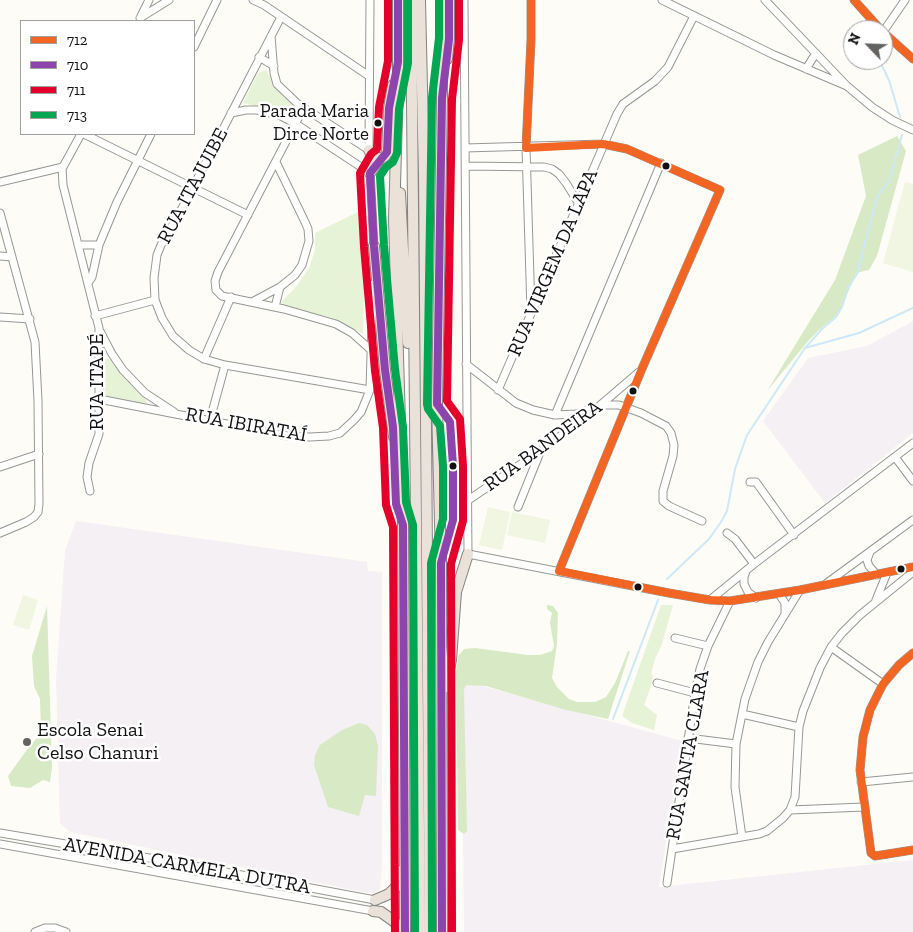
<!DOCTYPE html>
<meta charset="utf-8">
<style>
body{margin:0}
#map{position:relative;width:913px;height:932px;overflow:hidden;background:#fdfcf7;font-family:"Zilla Slab",serif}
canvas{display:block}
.legend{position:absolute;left:20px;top:20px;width:175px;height:115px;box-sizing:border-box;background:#fff;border:1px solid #a0a0a0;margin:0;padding:6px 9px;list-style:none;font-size:15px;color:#111}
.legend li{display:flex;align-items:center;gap:10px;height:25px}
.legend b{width:25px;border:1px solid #a0a0a0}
.north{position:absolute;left:843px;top:20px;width:50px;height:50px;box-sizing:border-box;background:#fff;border:1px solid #a0a0a0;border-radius:50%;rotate:294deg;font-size:14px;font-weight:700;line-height:20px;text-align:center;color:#111}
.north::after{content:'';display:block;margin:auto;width:18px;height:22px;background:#646362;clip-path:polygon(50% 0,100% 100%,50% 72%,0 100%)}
</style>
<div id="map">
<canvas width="913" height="932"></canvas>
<ul class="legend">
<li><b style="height:6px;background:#f26522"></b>712</li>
<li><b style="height:6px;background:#8e44ad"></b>710</li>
<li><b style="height:6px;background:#e4002b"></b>711</li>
<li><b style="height:6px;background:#00a651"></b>713</li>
</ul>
<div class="north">N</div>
</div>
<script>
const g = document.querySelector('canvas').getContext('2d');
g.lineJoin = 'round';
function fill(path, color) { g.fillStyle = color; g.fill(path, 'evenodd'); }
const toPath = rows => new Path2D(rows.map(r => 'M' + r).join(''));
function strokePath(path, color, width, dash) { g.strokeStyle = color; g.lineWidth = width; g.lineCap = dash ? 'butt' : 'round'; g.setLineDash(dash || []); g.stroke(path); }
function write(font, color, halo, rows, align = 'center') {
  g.font = font + ' "Zilla Slab",serif'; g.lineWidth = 5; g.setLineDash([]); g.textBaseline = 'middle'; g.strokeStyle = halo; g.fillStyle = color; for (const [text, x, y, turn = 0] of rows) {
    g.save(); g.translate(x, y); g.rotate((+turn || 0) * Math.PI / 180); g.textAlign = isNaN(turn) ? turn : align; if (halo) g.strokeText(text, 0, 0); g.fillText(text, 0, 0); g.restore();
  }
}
fill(toPath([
 [913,321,913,433,825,503,763,421,808,358,867,346],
 [76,521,367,562,368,571,382,572,382,866,380,889,375,893,368,893,70,832,60,823,56,679,65,550],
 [461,680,682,741,659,887,913,860,913,932,464,932]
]), '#f5f0f3');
fill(toPath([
 [266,70,278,91,297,109,293,117,280,107,265,108,243,103,258,73],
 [366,208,363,334,330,317,288,307,281,302,296,287,309,268,315,250,315,233],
 [103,358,114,360,146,399,147,412,105,403],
 [661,605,673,605,662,644,655,659,651,674,653,675,651,686,644,705,657,715,654,730,632,723,622,716]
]), '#e7f3d7');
fill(toPath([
 [897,136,906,151,877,256,869,270,856,273,839,314,821,328,809,340,767,391,835,280,866,196,858,155],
 [547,605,553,606,558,613,557,644,552,678,557,687,569,699,577,702,595,702,606,697,615,683,628,651,630,651,608,719,566,710,486,686,466,685,464,689,467,831,464,834,458,830,456,672,458,656,464,649,475,648,528,655,540,655,552,651,554,646,550,623,552,613,547,609],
 [47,606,52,768,50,782,43,780,30,788,11,786,8,776,26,751,37,738,41,730,40,699,34,686,32,656],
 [359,723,367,725,375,734,378,746,376,796,365,795,359,816,328,807,314,765,315,755,320,745,342,730]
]), '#d8eac5');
fill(toPath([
 [905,182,913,184,913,272,883,263],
 [488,507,510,512,502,550,479,545],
 [512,512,550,520,545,543,507,535],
 [23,595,38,600,29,630,13,625]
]), '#f0f6e1');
strokePath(toPath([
 [879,60,889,80,900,117],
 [806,347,822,329,836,317,842,307,848,288,857,274,877,197,889,181,902,135],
 [667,579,709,539,721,522,727,511,735,469,747,435,805,348,859,333,913,308],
 [613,719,658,600]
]), '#cde8f7', 2);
const minor = toPath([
 [253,0,264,5,369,76],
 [370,0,369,150,374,248],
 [464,0,468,554,669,593,710,600,730,601,800,590,913,567],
 [662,0,774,55,847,86],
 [765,0,847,86,872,107,892,120,913,130],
 [854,0,881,30],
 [141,16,149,0],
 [281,17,179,214,161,245,157,255,154,278,155,300,162,318,173,336,189,350,204,359,225,365,370,390],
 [140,18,169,0],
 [883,32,913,59],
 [883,32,905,0],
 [271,36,274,73,277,84,298,104,369,150],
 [194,47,217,0],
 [259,57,274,66],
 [806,69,816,53],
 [304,107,218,272,215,281,216,290,222,296,284,309,336,324,352,333,372,351],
 [231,113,246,110,257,110,279,115,296,124,370,173],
 [84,134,248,215],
 [465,148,603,144,627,149,720,190,641,371,559,571],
 [466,166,544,167,552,169,559,174,566,183,579,204],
 [62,167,63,185,99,328,99,434,89,463,87,477,90,491],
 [0,182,63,167,81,134],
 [0,213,35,342,38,401,39,504,38,512,34,517,26,522,0,533],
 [78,245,99,245],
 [0,256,12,257],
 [88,283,92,277,99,245,117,202,151,134],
 [252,302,280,287,295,275,302,265,309,241,308,229,305,222,276,162],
 [275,307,280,287],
 [531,311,526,148,531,40,531,0],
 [95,316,155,300],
 [0,317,30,319],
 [100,331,112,354,123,370,145,393,174,412],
 [204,359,231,297],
 [466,364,516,403,533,410,555,415,576,414,606,405,619,405,641,413,666,426,671,433,674,445,673,456,663,491,663,501,669,506,702,521],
 [498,390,617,114,623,104,655,81,668,67,694,16],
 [99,399,288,436,310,437,329,436,340,433,354,420,361,412,370,390,373,284],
 [555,415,661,163],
 [210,420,225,365],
 [895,457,913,481],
 [0,467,39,454],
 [750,482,756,482,794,535],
 [467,501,543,449,597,408,639,372],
 [518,507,541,450],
 [727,533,735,539,754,564],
 [870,552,867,560,869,566,877,575],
 [746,571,744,577,744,584,748,592,756,598],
 [827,583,913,520],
 [779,594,785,603,785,613],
 [710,600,754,564,913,443],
 [876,600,887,573],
 [675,638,708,646],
 [831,647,883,684],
 [913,653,899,665,883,684,870,710,863,737,860,770,871,853,875,856,913,850],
 [657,683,695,693],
 [742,714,799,727],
 [688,738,736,744],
 [861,782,913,777],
 [790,810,864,807],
 [0,833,167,861,375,900],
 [742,837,735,787,736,744,745,699,758,662,768,642,800,590],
 [0,844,373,911],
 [672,849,759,834,767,831,783,818,790,810,795,797,799,727,803,711,820,668,831,647,842,633,860,615,913,572],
 [667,883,695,693,700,669,708,646,730,601],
 [35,932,45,928,55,928,66,932]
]);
const highway = toPath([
 [398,0,398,83,394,219,403,525,405,932],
 [411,0,420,932],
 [420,0,424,175,430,932],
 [441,0,442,98,437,404,441,563,442,932],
 [447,59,449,39,449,0],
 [369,150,379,160],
 [370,173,379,160,385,156,387,152,389,108,393,85],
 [400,193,408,343],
 [374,246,385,370,394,437],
 [445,688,451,660,456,592,468,554],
 [375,900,389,894,395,888,400,881,400,871],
 [373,911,381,912,395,922,400,932]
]);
strokePath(minor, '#979795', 9);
strokePath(highway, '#858482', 12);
strokePath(minor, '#fffffe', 7);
strokePath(highway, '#eae1d8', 10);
strokePath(toPath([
 [854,0,881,30],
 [883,32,913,59],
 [526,148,603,144,627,149,720,190],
 [526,148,531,40,531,0],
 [559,571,641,371,720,190],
 [559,571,669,593,710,600,730,601,800,590,913,567],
 [913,653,899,665,883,684,870,710,863,737,860,770,871,853,875,856,913,850]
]), '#f26522', 8);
strokePath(toPath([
 [398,0,398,62,389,108,387,152,370,173,374,246,385,370,393,427,396,504,403,525,405,932],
 [442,932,441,563,453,520,453,466,450,422,437,404,442,98,449,39,449,0]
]), '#8e44ad', 8);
strokePath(toPath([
 [388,0,388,61,379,107,377,149,371,154,360,173,364,247,375,371,383,428,386,505,393,527,395,932],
 [452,932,451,564,463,521,463,466,460,419,447,401,452,99,459,40,459,0]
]), '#e4002b', 8);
strokePath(toPath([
 [408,0,408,63,399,109,397,153,393,162,386,167,380,176,384,245,395,369,403,427,406,502,413,525,415,932],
 [432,932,431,563,443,519,443,466,440,426,428,409,427,404,432,98,439,38,439,0]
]), '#00a651', 8);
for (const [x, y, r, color] of [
 [378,123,4.5,"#111"],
 [666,166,4.5,"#111"],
 [633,391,4.5,"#111"],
 [453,466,4.5,"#111"],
 [901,569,4.5,"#111"],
 [638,587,4.5,"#111"],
 [27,742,5,"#646362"]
]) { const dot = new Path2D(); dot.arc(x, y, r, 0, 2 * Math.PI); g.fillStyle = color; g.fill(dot); strokePath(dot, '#fff', 2); }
write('19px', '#111', '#fff', [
 ["Parada Maria",369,112],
 ["Dirce Norte",369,135]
], 'right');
write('20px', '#111', '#fff', [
 ["RUA ITAJUIBE",193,186,-62],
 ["RUA VIRGEM DA LAPA",553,263,-67],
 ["RUA ITAPÉ",97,382,-90],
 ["RUA IBIRATAÍ",246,425,10],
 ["RUA BANDEIRA",543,446,-36],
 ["RUA SANTA CLARA",688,755,-80],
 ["AVENIDA CARMELA DUTRA",187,866,10]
]);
write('20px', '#111', '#fff', [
 ["Escola Senai",37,730],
 ["Celso Chanuri",37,753]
], 'left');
</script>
